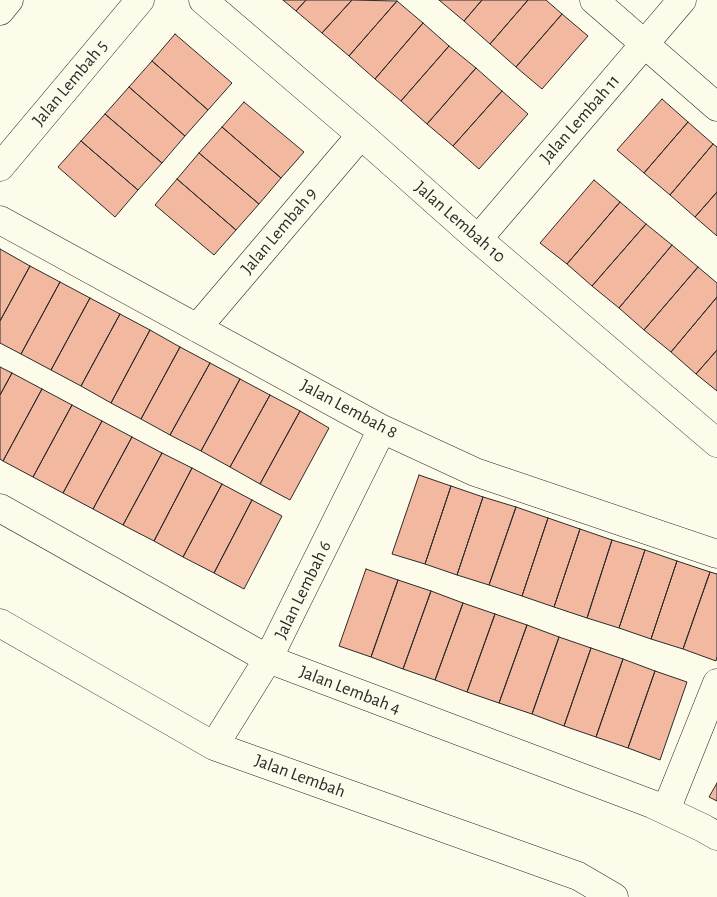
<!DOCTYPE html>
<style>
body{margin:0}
canvas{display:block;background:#fdfbea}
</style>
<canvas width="717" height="897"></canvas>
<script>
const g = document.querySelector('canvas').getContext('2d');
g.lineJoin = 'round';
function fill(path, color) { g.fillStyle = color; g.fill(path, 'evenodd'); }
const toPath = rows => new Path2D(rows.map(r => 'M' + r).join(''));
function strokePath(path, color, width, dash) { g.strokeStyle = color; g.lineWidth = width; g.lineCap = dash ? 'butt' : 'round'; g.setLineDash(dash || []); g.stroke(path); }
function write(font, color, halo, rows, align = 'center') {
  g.font = font + ' "Alegreya Sans",sans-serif'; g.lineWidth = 4; g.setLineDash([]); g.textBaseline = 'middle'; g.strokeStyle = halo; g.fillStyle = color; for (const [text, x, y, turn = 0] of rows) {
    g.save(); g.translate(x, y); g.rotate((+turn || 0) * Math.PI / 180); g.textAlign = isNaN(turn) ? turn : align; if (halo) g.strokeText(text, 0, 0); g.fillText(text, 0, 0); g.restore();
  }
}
const building = toPath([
 [283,0,306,0,296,11,283,0],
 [306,0,352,0,322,33,296,11,306,0],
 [352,0,397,1,349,56,322,33,352,0],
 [439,0,482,0,464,21,439,0],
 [482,0,528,0,490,44,464,21,482,0],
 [528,0,546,0,562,14,516,67,490,44,528,0],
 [397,1,423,23,375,79,349,56,397,1],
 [562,14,588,36,542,89,516,67,562,14],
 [423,23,449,46,401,101,375,79,423,23],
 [175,34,232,83,208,110,152,61,175,34],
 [449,46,476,68,427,124,401,101,449,46],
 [152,61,208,110,185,136,129,87,152,61],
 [476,68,502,91,453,146,427,124,476,68],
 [129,87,185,136,162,163,105,114,129,87],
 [502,91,528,114,479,169,453,146,502,91],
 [662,99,688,122,644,173,617,150,662,99],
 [244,102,304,152,281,178,222,127,244,102],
 [105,114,162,163,138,190,81,141,105,114],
 [688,122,713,144,670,195,644,173,688,122],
 [222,127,281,178,259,204,199,153,222,127],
 [81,141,138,190,115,217,58,167,81,141],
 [713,144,717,147,717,192,695,217,670,195,713,144],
 [199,153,259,204,236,230,177,179,199,153],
 [177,179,236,230,214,255,155,205,177,179],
 [594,180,620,202,567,264,540,243,594,180],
 [717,192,717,236,695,217,717,192],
 [620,202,646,224,592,286,567,264,620,202],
 [646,224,672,245,619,308,592,286,646,224],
 [672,245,698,267,644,330,619,308,672,245],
 [0,249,30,266,0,321,0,249],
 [30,266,60,282,21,354,0,343,0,321,30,266],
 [698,267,717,283,717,297,671,352,644,330,698,267],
 [60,282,90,298,51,370,21,354,60,282],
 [717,297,717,350,696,374,671,352,717,297],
 [90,298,120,314,81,386,51,370,90,298],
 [120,314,150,330,111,403,81,386,120,314],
 [150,330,180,347,141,419,111,403,150,330],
 [180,347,210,363,170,435,141,419,180,347],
 [717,350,717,391,696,374,717,350],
 [210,363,240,379,201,451,170,435,210,363],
 [0,367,12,373,0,395,0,367],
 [12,373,42,389,3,461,0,459,0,395,12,373],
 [240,379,270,395,230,467,201,451,240,379],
 [42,389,72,405,33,477,3,461,42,389],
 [270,395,300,411,260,484,230,467,270,395],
 [72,405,102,421,63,493,33,477,72,405],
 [300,411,329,428,290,500,260,484,300,411],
 [102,421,132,437,93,509,63,493,102,421],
 [132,437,162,453,123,525,93,509,132,437],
 [162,453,192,468,154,541,123,525,162,453],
 [192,468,222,484,183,557,154,541,192,468],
 [419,475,451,486,425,564,392,554,419,475],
 [222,484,252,500,214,573,183,557,222,484],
 [451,486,483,497,457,575,425,564,451,486],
 [483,497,516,507,489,585,457,575,483,497],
 [252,500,282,516,244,589,214,573,252,500],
 [516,507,548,518,522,596,489,585,516,507],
 [548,518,580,529,554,607,522,596,548,518],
 [580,529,612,540,587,618,554,607,580,529],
 [612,540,645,550,619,628,587,618,612,540],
 [645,550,677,561,651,639,619,628,645,550],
 [677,561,710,572,683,649,651,639,677,561],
 [366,569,398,580,371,657,339,646,366,569],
 [710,572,717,574,717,656,716,661,683,649,710,572],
 [398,580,431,591,403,669,371,657,398,580],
 [431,591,463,603,435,680,403,669,431,591],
 [463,603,495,614,467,692,435,680,463,603],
 [495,614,527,625,499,703,467,692,495,614],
 [527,625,559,637,532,714,499,703,527,625],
 [559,637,591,648,564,726,532,714,559,637],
 [591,648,623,659,596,737,564,726,591,648],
 [623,659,655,671,628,748,596,737,623,659],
 [655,671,687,682,660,760,628,748,655,671],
 [717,783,717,801,709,797,717,783]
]);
fill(building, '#f2b8a0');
strokePath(building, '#2b2b2b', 1);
const minor = toPath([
 [203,0,361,135,478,239,717,443],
 [594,0,717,107],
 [0,11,9,0],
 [0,167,140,0],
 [0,220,382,429,475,472,717,554],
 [478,239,682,0],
 [197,328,361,135],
 [0,508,268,659,652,804,703,828,717,836],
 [0,623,214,746,578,876,614,897],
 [214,746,268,659,382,429],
 [666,810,717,683]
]);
strokePath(minor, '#2b2b2b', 29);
strokePath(minor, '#fdfbea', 28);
write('18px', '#2b2b2b', '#fdfbea', [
 ["Jalan Lembah 5",70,83,-50],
 ["Jalan Lembah 11",580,119,-49],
 ["Jalan Lembah 10",460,222,41],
 ["Jalan Lembah 9",279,231,-50],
 ["Jalan Lembah 8",349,409,28],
 ["Jalan Lembah 6",303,590,-64],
 ["Jalan Lembah 4",350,690,21],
 ["Jalan Lembah",300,776,20]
]);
</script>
